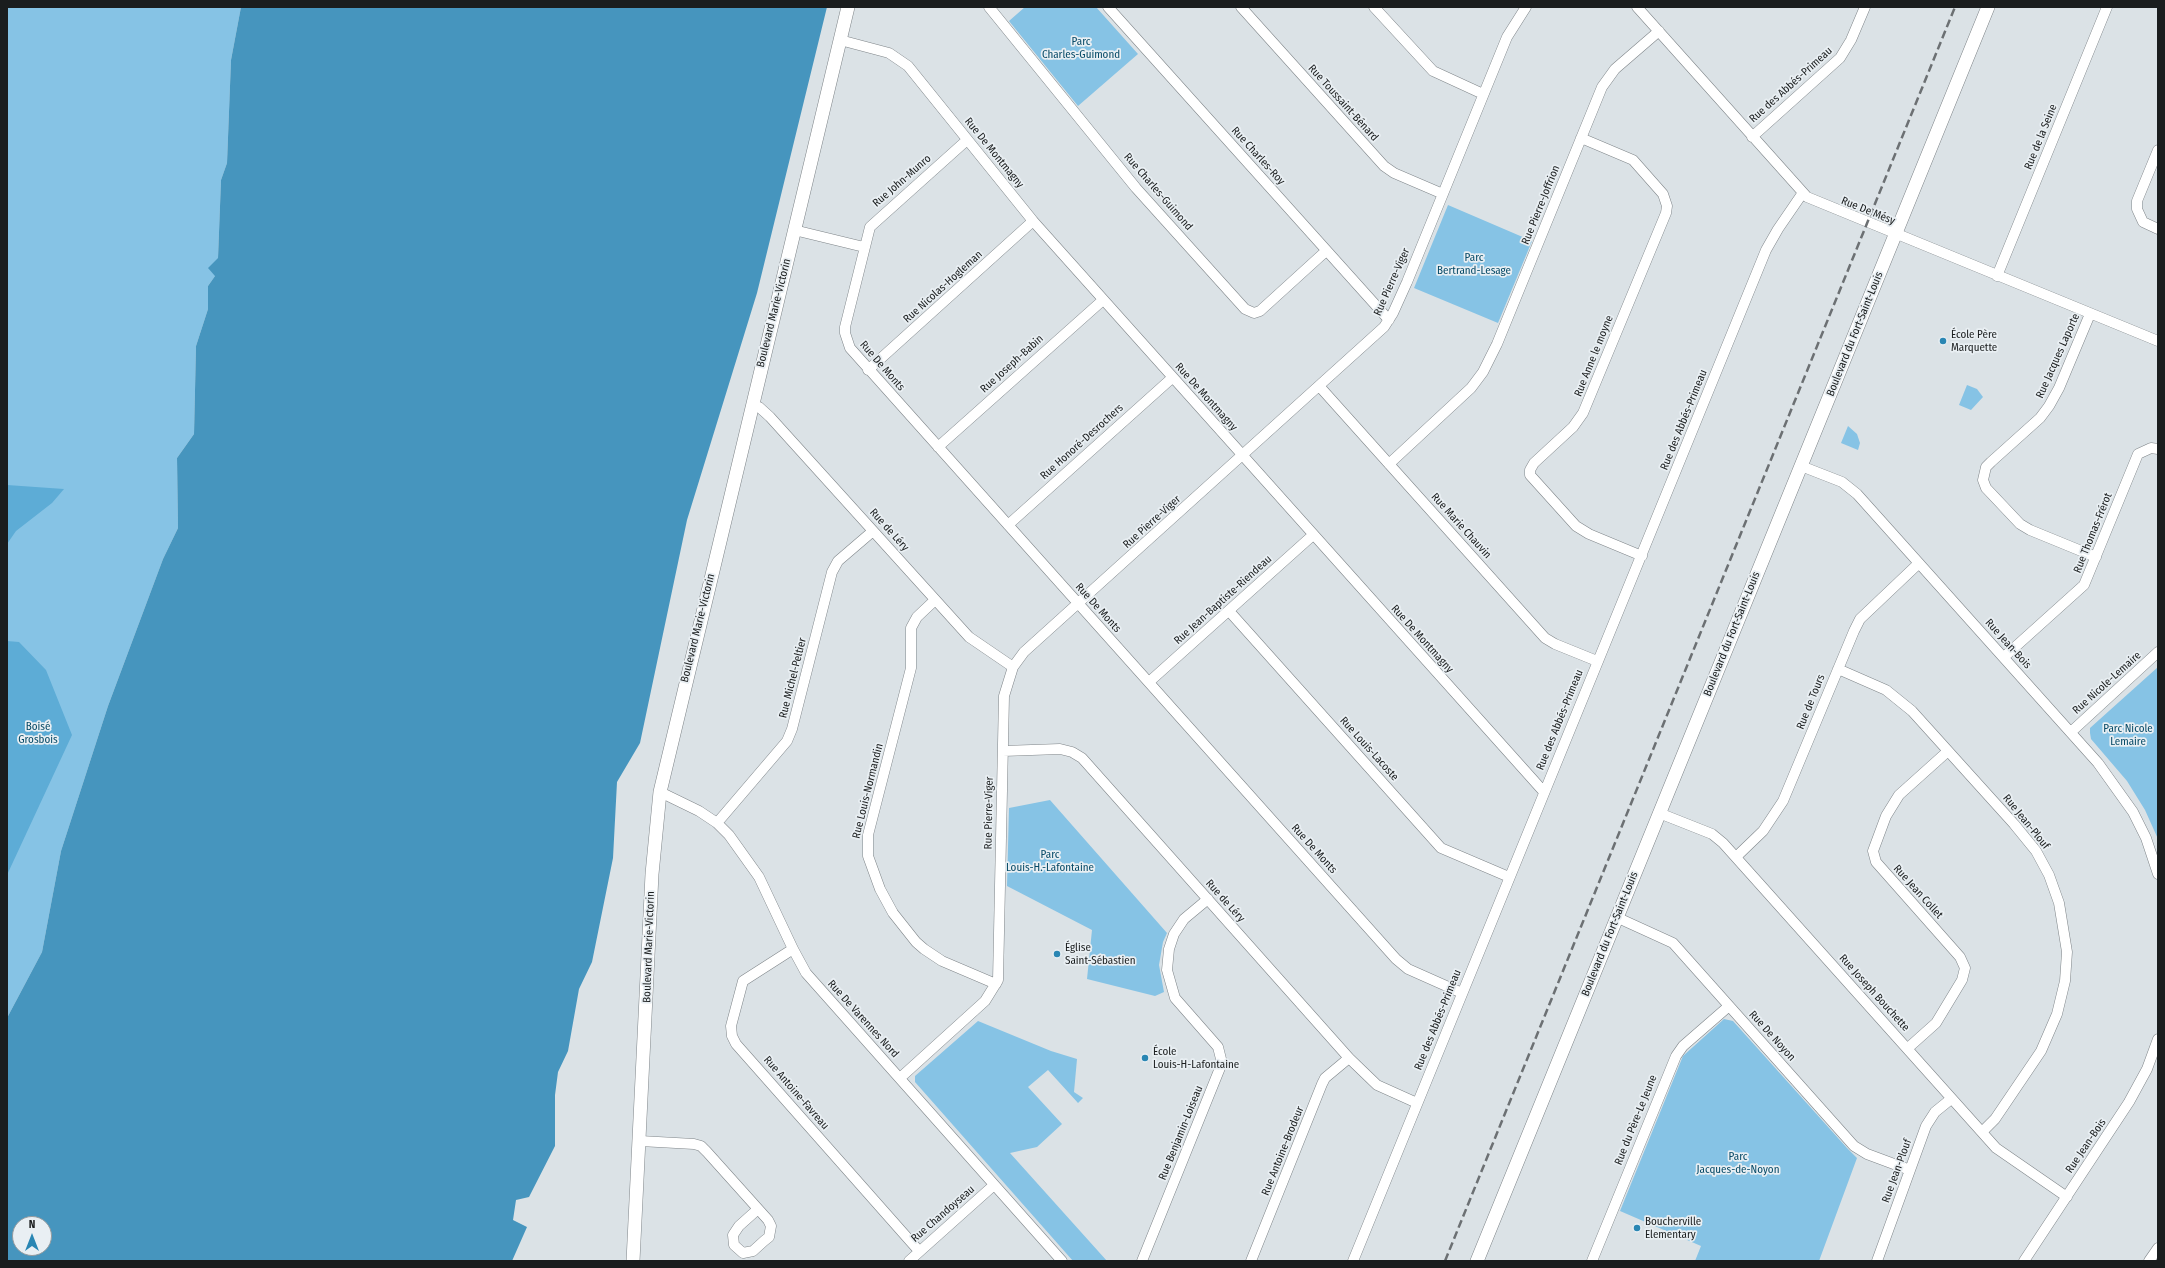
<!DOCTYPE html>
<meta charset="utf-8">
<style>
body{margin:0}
#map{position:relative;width:2165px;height:1268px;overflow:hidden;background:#dbe2e6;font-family:"Fira Sans Condensed",sans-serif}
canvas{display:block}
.frame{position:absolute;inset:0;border:8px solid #1a1d1e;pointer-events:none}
.north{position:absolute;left:12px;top:1216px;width:40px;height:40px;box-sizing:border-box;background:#e9eff3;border:1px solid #969b9e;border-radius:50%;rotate:0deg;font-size:11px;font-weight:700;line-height:16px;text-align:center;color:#1a1d1e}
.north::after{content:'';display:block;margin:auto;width:14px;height:18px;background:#2986b3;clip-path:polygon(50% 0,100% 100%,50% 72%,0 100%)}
</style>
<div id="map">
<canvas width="2165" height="1268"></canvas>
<div class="frame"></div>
<div class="north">N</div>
</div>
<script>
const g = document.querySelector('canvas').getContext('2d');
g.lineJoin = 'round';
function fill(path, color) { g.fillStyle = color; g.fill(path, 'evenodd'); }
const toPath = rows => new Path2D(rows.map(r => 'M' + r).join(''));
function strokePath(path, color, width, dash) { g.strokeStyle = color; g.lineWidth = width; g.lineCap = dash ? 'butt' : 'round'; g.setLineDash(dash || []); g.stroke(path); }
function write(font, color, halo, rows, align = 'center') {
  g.font = font + ' "Fira Sans Condensed",sans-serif'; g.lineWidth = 3.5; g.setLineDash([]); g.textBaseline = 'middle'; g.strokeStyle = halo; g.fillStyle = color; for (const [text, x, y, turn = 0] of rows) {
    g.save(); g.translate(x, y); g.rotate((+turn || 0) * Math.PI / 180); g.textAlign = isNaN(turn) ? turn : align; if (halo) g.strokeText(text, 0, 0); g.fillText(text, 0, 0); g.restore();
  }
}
fill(toPath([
 [7,7,241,7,231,60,227,163,221,180,218,258,215,276,208,286,208,309,196,346,194,434,177,458,178,528,163,559,108,706,61,851,42,952,7,1018],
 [1025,7,1096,7,1138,54,1078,106,1009,21],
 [1448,205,1532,241,1498,323,1414,288],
 [1967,385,1977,389,1983,397,1971,410,1959,405],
 [1848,426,1857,434,1860,443,1858,450,1841,443],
 [2158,667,2158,839,2145,810,2127,781,2091,739,2090,733,2090,728],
 [1050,800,1167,933,1163,942,1159,965,1164,992,1155,996,1087,979,1092,930,1007,886,1009,808],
 [1724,1019,1733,1021,1847,1148,1857,1158,1819,1261,1695,1261,1701,1246,1620,1211,1683,1056],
 [978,1021,1051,1051,1077,1059,1074,1092,1083,1098,1078,1103,1048,1070,1028,1087,1062,1124,1037,1147,1010,1153,1107,1261,1073,1261,915,1082,915,1076]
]), '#86c3e5');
fill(toPath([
 [7,485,64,489,52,503,16,531,7,544],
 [7,641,19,642,46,670,72,735,7,875]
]), '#5dacd6');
fill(toPath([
 [241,7,827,7,757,293,687,520,640,743,617,782,613,858,592,962,579,989,568,1051,558,1072,555,1095,555,1146,529,1197,516,1200,513,1220,527,1227,512,1261,7,1261,7,1018,42,952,61,851,108,706,163,559,178,528,177,458,194,434,196,346,208,309,208,286,215,276,208,268,218,258,221,180,227,163,231,60],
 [20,1224,44,1224,44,1248,20,1248]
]), '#4695be');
const minor = toPath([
 [989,7,1136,188,1245,309,1254,313,1260,311,1326,251],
 [1108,7,1389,320],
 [1241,7,1384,166,1394,173,1443,194],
 [1374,7,1433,71,1483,94],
 [1637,7,1807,197,2158,341],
 [840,40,889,53,908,66,1033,221,1544,792],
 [1752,137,1840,58,1851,40,1865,7],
 [1581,138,1633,160,1663,194,1667,206,1666,213,1583,413,1573,427,1534,463,1530,470,1530,475,1576,526,1589,534,1642,556],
 [967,140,870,227,845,327,845,333,850,348,1396,959,1408,969,1462,993],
 [2158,150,2137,201,2137,209,2143,222,2158,229],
 [794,230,864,247],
 [1997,276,2107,7],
 [2090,314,2059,388,2049,406,2040,418,1991,462,1986,467,1983,480,1986,488,2020,524,2030,530,2096,557],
 [868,370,1033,221],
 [1320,387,1545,638,1555,644,1597,661],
 [752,405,759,407,770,417,969,637,1013,667],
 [938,447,1103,300],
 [1389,464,1471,388,1483,372,1497,344,1602,87,1615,69,1659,31],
 [1801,466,1842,482,1857,494,2098,763,2133,812,2146,838,2158,874],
 [1008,525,1172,378],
 [935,600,917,617,911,628,911,668,868,835,868,856,880,889,893,913,916,942,924,949,942,961,996,984],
 [1229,611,1441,848,1509,877],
 [2004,657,2084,585,2138,454,2151,448,2158,449],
 [1838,669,1886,690,1912,711,2014,824,2036,851,2049,875,2059,903,2067,952,2065,981,2057,1014,2041,1051,1995,1119,1982,1132],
 [1149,682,1313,535],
 [2071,732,2158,652],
 [1003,751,1060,749,1072,752,1082,758,1349,1058,1377,1085,1417,1103],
 [660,792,699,811,717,823,729,835,759,877,793,949,806,973,1062,1261],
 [1659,813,1712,834,1723,843,1996,1148,2067,1197],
 [717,823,787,741,792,729,832,572,838,561,873,531],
 [1736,857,1763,831,1783,801,1854,631,1860,619,1918,564],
 [1616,917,1673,943,1854,1146,1867,1154,1910,1170],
 [793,949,743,981,731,1026,732,1036,736,1044,919,1251],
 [1908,1048,1936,1023,1962,980,1965,968,1960,957,1876,862,1873,851,1886,816,1899,795,1948,751],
 [900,1078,985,1001,998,980,1004,696,1013,667,1024,652,1384,327,1393,313,1407,282,1507,37,1526,7],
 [640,1141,694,1144,701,1146,707,1152,768,1220,771,1226,769,1237,764,1241,753,1251,743,1253,734,1245,733,1235,739,1226,758,1209],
 [909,1261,994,1185],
 [1142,1261,1222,1063,1218,1047,1175,998,1167,970,1169,949,1174,934,1184,919,1208,899],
 [1251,1261,1322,1084,1325,1078,1349,1058],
 [1353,1261,1766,250,1778,229,1802,194],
 [1592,1261,1676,1056,1683,1046,1729,1006],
 [1877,1261,1926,1126,1935,1112,1951,1099],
 [2024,1261,2129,1102,2147,1069,2158,1039],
 [2149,1261,2158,1248]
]);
const tertiary = toPath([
 [633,1261,652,874,660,792,848,7],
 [1477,1261,1988,7]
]);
strokePath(minor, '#7f8589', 11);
strokePath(tertiary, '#7f8589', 14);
strokePath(minor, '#fff', 10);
strokePath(tertiary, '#fff', 13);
strokePath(toPath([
 [1445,1261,1955,7]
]), '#6c7073', 2.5, [8, 4]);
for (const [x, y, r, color] of [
 [1943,341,4,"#2986b3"],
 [1057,954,4,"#2986b3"],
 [1145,1058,4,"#2986b3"],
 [1637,1228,4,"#2986b3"]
]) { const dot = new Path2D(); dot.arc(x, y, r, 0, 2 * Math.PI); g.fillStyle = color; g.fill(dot); strokePath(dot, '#e9eff3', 1.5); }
write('11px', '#054966', '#e9eff3', [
 ["Parc",1081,42],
 ["Charles-Guimond",1081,55],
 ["Parc",1474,258],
 ["Bertrand-Lesage",1474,271],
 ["Boisé",38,727],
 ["Grosbois",38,740],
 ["Parc Nicole",2128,729],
 ["Lemaire",2128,742],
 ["Parc",1050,855],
 ["Louis-H.-Lafontaine",1050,868],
 ["Parc",1738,1157],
 ["Jacques-de-Noyon",1738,1170]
]);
write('11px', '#1a1d1e', '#e9eff3', [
 ["Rue des Abbés-Primeau",1791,85,-42],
 ["Rue Toussaint-Bénard",1343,103,48],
 ["Rue de la Seine",2041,137,-68],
 ["Rue De Montmagny",994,153,51],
 ["Rue Charles-Roy",1258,156,48],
 ["Rue John-Munro",902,181,-41],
 ["Rue Charles-Guimond",1158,192,49],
 ["Rue Pierre-Joffrion",1541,205,-68],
 ["Rue De Mésy",1868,211,22],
 ["Rue Pierre-Viger",1392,282,-66],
 ["Rue Nicolas-Hogleman",943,287,-42],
 ["Boulevard Marie-Victorin",774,313,-76],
 ["Boulevard du Fort-Saint-Louis",1855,334,-68],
 ["Rue Anne le moyne",1594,356,-68],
 ["Rue Jacques Laporte",2058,356,-66],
 ["Rue Joseph-Babin",1012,364,-42],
 ["Rue De Monts",882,366,49],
 ["Rue De Montmagny",1206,397,48],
 ["Rue des Abbés-Primeau",1684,420,-68],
 ["Rue Honoré-Desrochers",1082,442,-42],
 ["Rue Pierre-Viger",1152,522,-42],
 ["Rue Marie Chauvin",1461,526,48],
 ["Rue de Léry",889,530,48],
 ["Rue Thomas-Frérot",2093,533,-68],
 ["Rue Jean-Baptiste-Riendeau",1223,600,-42],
 ["Rue De Monts",1098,608,48],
 ["Boulevard Marie-Victorin",698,628,-76],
 ["Boulevard du Fort-Saint-Louis",1732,634,-68],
 ["Rue De Montmagny",1422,639,48],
 ["Rue Jean-Bois",2008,644,48],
 ["Rue Michel-Peltier",793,678,-76],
 ["Rue Nicole-Lemaire",2107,683,-42],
 ["Rue de Tours",1811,702,-68],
 ["Rue des Abbés-Primeau",1560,720,-68],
 ["Rue Louis-Lacoste",1369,749,48],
 ["Rue Louis-Normandin",868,791,-76],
 ["Rue Pierre-Viger",989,813,-89],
 ["Rue Jean-Plouf",2026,822,51],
 ["Rue De Monts",1314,849,48],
 ["Rue Jean Collet",1918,892,48],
 ["Rue de Léry",1225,901,48],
 ["Boulevard du Fort-Saint-Louis",1610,934,-68],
 ["Boulevard Marie-Victorin",649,947,-88],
 ["Rue Joseph Bouchette",1874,993,48],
 ["Rue De Varennes Nord",863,1019,48],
 ["Rue des Abbés-Primeau",1438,1020,-68],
 ["Rue De Noyon",1772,1036,48],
 ["Rue Antoine-Favreau",796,1093,49],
 ["Rue du Père-Le Jeune",1636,1120,-68],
 ["Rue Benjamin-Loiseau",1181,1133,-68],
 ["Rue Jean-Bois",2086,1146,-56],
 ["Rue Antoine-Brodeur",1283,1151,-68],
 ["Rue Jean-Plouf",1897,1171,-70],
 ["Rue Chandoyseau",943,1214,-41]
]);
write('11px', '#1a1d1e', '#e9eff3', [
 ["École Père",1951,335],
 ["Marquette",1951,348],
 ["Église",1065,948],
 ["Saint-Sébastien",1065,961],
 ["École",1153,1052],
 ["Louis-H-Lafontaine",1153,1065],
 ["Boucherville",1645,1222],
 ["Elementary",1645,1235]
], 'left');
</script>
